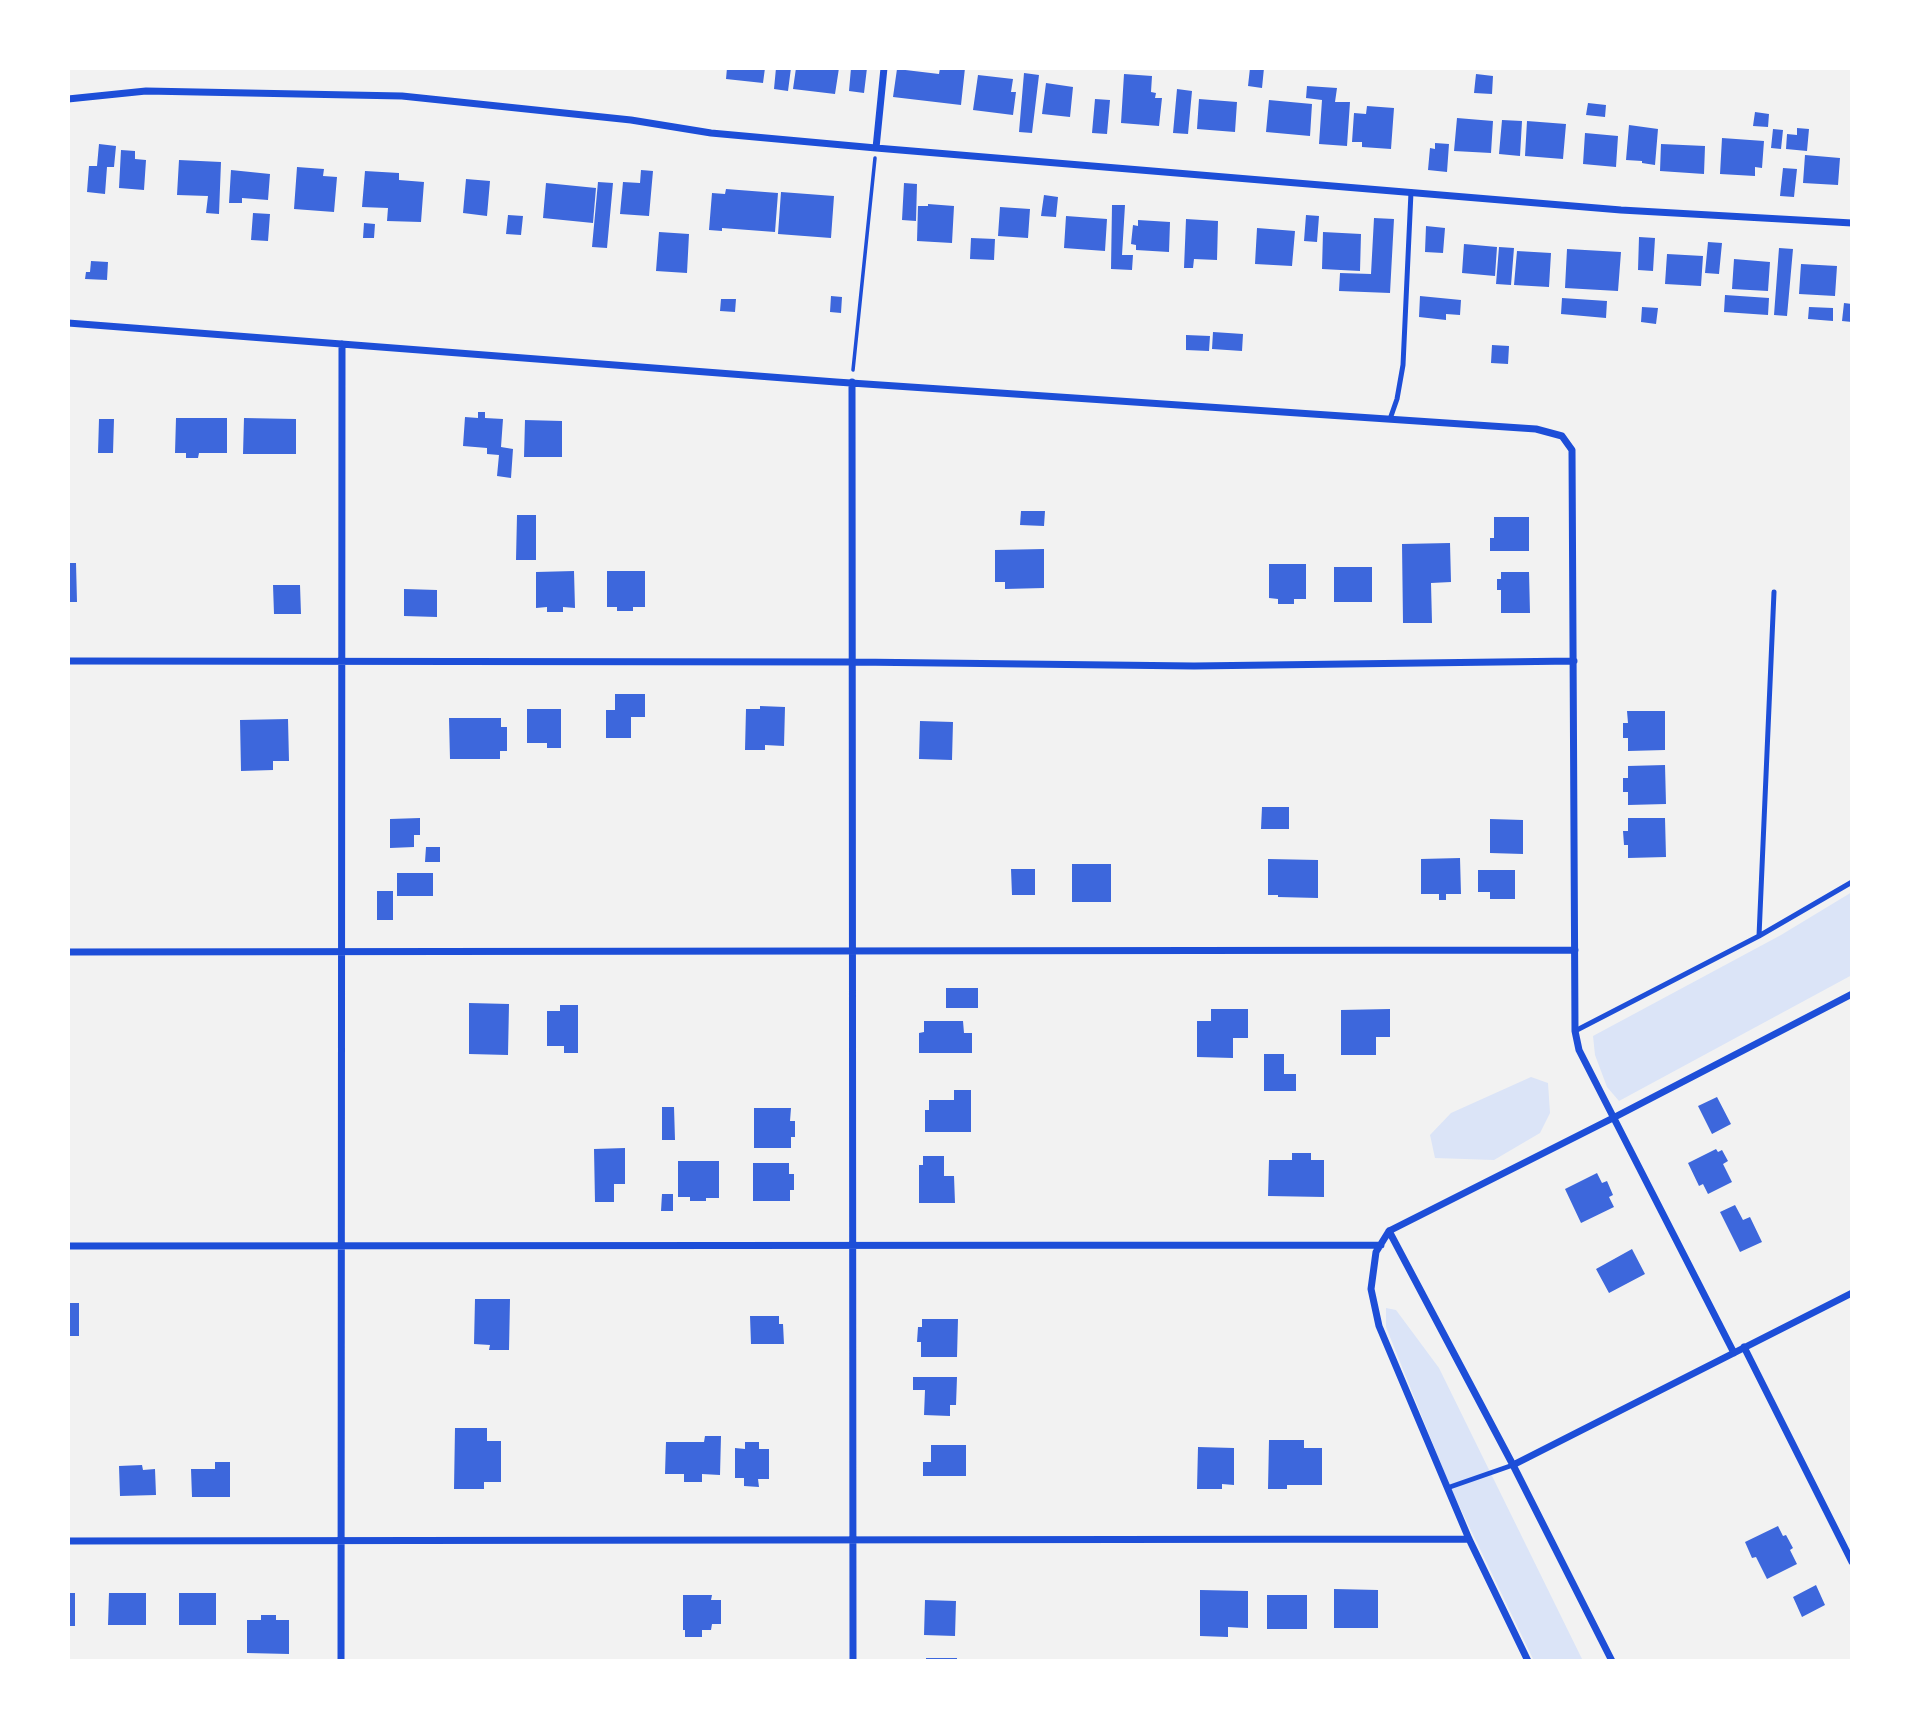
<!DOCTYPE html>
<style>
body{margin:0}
#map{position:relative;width:1920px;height:1729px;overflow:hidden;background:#f2f2f2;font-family:"IBM Plex Sans",sans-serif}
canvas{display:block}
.frame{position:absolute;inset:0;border:70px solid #fff;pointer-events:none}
</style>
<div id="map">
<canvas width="1920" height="1729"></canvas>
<div class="frame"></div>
</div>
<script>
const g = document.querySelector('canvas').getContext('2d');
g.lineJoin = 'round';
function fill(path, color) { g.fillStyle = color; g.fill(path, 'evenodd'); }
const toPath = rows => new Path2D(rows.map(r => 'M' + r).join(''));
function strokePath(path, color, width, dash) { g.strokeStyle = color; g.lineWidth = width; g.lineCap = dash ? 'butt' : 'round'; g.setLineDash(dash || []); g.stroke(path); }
fill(toPath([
 [1852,892,1852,975,1619,1101,1607,1087,1595,1055,1593,1036,1781,935],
 [1531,1077,1548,1083,1550,1113,1540,1133,1494,1160,1435,1158,1430,1135,1451,1113],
 [1386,1308,1396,1310,1439,1368,1583,1661,1534,1661,1451,1489,1386,1327]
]), '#dbe4f7');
fill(toPath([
 [727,68,765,68,763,83,726,79],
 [776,68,791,68,788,91,774,89],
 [796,68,839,68,835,94,793,89],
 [851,68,867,68,864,93,849,91],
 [940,68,965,68,961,105,893,97,897,69,939,74],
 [1250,68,1264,68,1262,88,1248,86],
 [1024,73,1039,75,1032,133,1019,132],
 [1124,74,1152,76,1151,92,1156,93,1155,98,1162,98,1159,126,1121,123],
 [1476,74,1493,76,1492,94,1474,93],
 [978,75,1013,79,1011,92,1016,92,1013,115,973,110],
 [1046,83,1073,87,1070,117,1042,114],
 [1307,86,1337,88,1335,102,1350,102,1347,146,1319,144,1322,100,1306,98],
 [1177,89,1192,91,1188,134,1173,133],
 [1095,99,1110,100,1107,134,1092,133],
 [1199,99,1237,102,1235,132,1197,129],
 [1269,100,1312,104,1310,136,1266,132],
 [1588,103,1606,105,1605,117,1586,115],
 [1367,106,1394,108,1391,149,1362,147,1362,142,1352,142,1354,113,1366,114],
 [1755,112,1769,114,1768,127,1753,126],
 [1457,118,1493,121,1491,153,1454,151],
 [1502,120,1522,121,1520,156,1499,154],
 [1527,121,1566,124,1563,159,1525,156],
 [1629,125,1658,129,1655,165,1642,163,1642,161,1626,160],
 [1797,128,1809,129,1807,151,1786,149,1787,134,1797,135],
 [1773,129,1783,130,1781,149,1771,148],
 [1585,133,1618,136,1616,167,1583,164],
 [1722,138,1764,141,1762,168,1755,167,1755,176,1720,174],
 [1435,143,1449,144,1447,172,1428,170,1430,148,1435,149],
 [99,144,116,146,114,167,107,167,105,194,87,192,89,166,97,166],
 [1661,144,1705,146,1704,174,1660,171],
 [121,150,135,151,135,159,146,160,144,190,119,188],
 [1805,155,1840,158,1838,185,1803,183],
 [179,160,221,162,219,214,206,213,208,196,177,195],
 [297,167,324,169,323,176,337,177,334,212,294,209],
 [1783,168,1797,169,1794,197,1780,196],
 [231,170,270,174,268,200,242,198,242,203,229,203],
 [641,170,653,171,649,216,620,214,623,182,640,183],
 [365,171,399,173,399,180,424,182,421,222,387,221,388,208,362,207],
 [466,179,490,181,487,216,463,213],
 [598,182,613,183,607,248,592,247],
 [546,183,596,188,593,223,543,218],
 [904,183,917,184,916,221,902,220],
 [726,189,778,193,775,232,722,228,722,231,709,230,712,193,725,194],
 [781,192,834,196,831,238,778,234],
 [1044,195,1058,197,1056,217,1041,216],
 [928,204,954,206,952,243,917,241,918,206,928,206],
 [1112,205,1125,205,1122,255,1133,255,1132,270,1111,269],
 [1000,207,1030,209,1028,238,998,236],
 [253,213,270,214,268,241,251,240],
 [508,215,523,216,521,235,506,234],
 [1306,215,1319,216,1317,242,1304,241],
 [1066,216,1107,219,1105,251,1064,248],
 [1374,218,1394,219,1390,293,1339,291,1340,273,1371,274],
 [1186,219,1218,221,1217,260,1194,259,1193,268,1184,268],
 [1138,220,1170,222,1169,252,1136,250,1136,245,1131,244,1133,225,1138,226],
 [364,223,375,224,374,238,363,238],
 [1426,226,1445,228,1443,253,1425,252],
 [1257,228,1295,231,1292,266,1255,264],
 [659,232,689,234,687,273,656,271],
 [1323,232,1361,234,1360,271,1322,269],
 [1639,237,1655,238,1653,271,1638,270],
 [971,238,995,239,994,260,970,259],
 [1708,242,1722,243,1719,274,1705,273],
 [1464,244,1497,247,1495,276,1462,273],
 [1499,247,1514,248,1511,285,1496,284],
 [1779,248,1793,249,1787,316,1774,315],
 [1567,249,1621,252,1618,291,1565,288],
 [1517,251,1551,253,1549,287,1514,285],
 [1667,254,1703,256,1701,286,1665,284],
 [1734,259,1770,262,1768,291,1732,289],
 [91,261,108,262,107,280,85,279,86,272,90,272],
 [1801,264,1837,266,1835,296,1799,294],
 [1725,295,1769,298,1768,315,1724,312],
 [831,296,842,297,841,313,830,312],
 [1420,296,1461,300,1460,315,1446,314,1446,320,1419,317],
 [1562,298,1607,301,1606,318,1561,314],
 [721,299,736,299,735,312,720,311],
 [1844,303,1852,304,1852,322,1842,321],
 [1642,307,1658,308,1656,324,1641,322],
 [1809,307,1833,308,1833,321,1808,319],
 [1213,332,1243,334,1242,351,1212,349],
 [1186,335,1210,336,1209,351,1186,350],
 [1492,345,1509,346,1508,364,1491,363],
 [478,412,485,412,485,418,503,419,501,447,513,449,511,478,497,476,499,455,487,454,487,448,463,446,465,417,478,418],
 [176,418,227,418,227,453,199,453,198,458,186,458,186,453,175,453],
 [244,418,296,419,296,454,243,454],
 [99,419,114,419,113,453,98,453],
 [525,420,562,421,562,457,524,457],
 [1021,511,1045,511,1044,526,1020,525],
 [517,515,536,515,536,560,516,560],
 [1494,517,1529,517,1529,551,1490,551,1490,538,1494,538],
 [1450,543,1451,582,1431,583,1432,623,1403,623,1402,544],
 [1044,549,1044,588,1005,589,1005,582,995,582,995,550],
 [68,563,76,563,77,602,68,602],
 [1269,564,1306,564,1306,599,1294,599,1294,604,1278,604,1278,599,1269,598],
 [1334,567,1372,567,1372,602,1334,602],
 [574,571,575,608,563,607,563,612,547,612,547,607,536,608,536,572],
 [607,571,645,571,645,607,633,607,633,611,617,611,617,607,607,607],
 [1501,572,1529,572,1530,613,1501,613,1501,590,1497,590,1497,579,1501,579],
 [273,585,300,585,301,614,274,614],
 [404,589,437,590,437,617,404,616],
 [615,694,645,694,645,717,631,717,631,738,606,738,606,710,615,710],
 [760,706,785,707,784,746,765,745,765,750,745,750,746,709,760,709],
 [527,709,561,709,561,748,547,748,547,743,527,743],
 [1627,711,1665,711,1665,750,1628,751,1628,738,1623,738,1623,723,1628,723],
 [449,718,501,718,501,727,507,727,507,751,500,751,500,759,450,759],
 [288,719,289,761,273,761,273,770,241,771,240,720],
 [920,721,953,722,952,760,919,759],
 [1665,765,1666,804,1628,805,1628,792,1623,792,1623,778,1628,778,1628,766],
 [1262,807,1289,807,1289,829,1261,829],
 [420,818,420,835,414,835,414,847,390,848,390,819],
 [1628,818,1665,818,1666,857,1628,858,1628,845,1624,845,1623,831,1628,831],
 [1490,819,1523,820,1523,854,1490,853],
 [426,847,440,847,440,862,425,862],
 [1460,858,1461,894,1446,894,1446,900,1439,900,1439,894,1421,894,1421,859],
 [1268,859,1318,860,1318,898,1278,897,1278,895,1268,895],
 [1072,864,1111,864,1111,902,1072,902],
 [1011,869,1035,869,1035,895,1012,895],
 [1478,870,1515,870,1515,899,1490,899,1490,892,1478,892],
 [397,873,433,873,433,896,397,896],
 [377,891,393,891,393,920,377,920],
 [946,988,978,988,978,1008,946,1008],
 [469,1003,509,1004,508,1055,469,1054],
 [560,1005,578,1005,578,1053,564,1053,564,1046,547,1046,547,1011,560,1011],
 [1211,1009,1248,1009,1248,1038,1233,1038,1233,1058,1197,1057,1197,1021,1211,1021],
 [1390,1009,1390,1037,1376,1037,1376,1055,1341,1055,1341,1010],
 [924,1021,963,1021,964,1033,972,1033,972,1053,919,1053,919,1033,924,1032],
 [1264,1054,1284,1054,1284,1074,1296,1074,1296,1091,1264,1091],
 [954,1090,971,1090,971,1132,925,1132,925,1110,929,1110,929,1100,954,1100],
 [1717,1097,1731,1124,1712,1134,1698,1106],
 [662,1107,674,1107,675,1140,662,1140],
 [754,1108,791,1108,790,1121,795,1121,795,1137,791,1137,791,1148,754,1148],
 [625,1148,625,1184,614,1184,614,1202,595,1202,594,1149],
 [1716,1149,1718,1152,1722,1150,1728,1161,1723,1164,1732,1182,1708,1194,1703,1184,1699,1186,1688,1163],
 [1292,1153,1311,1153,1311,1160,1324,1160,1324,1197,1268,1196,1269,1160,1292,1160],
 [923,1156,944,1156,944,1176,954,1176,955,1203,919,1203,919,1165,923,1165],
 [678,1161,719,1161,719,1198,706,1198,706,1201,690,1201,690,1197,678,1197],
 [753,1163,789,1163,789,1174,794,1174,794,1190,790,1190,790,1201,753,1201],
 [1597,1173,1602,1183,1607,1181,1613,1195,1609,1197,1614,1207,1581,1223,1565,1189],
 [662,1194,673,1194,673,1211,661,1211],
 [1735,1205,1743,1220,1750,1217,1762,1242,1740,1252,1720,1212],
 [1632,1249,1645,1274,1609,1293,1596,1269],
 [475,1299,510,1299,509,1350,489,1350,490,1345,474,1344],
 [68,1303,79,1303,79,1336,68,1336],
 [750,1316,779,1316,779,1324,783,1324,784,1344,751,1344],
 [922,1319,958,1319,957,1357,921,1357,921,1342,917,1342,918,1327,922,1327],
 [913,1377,957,1377,956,1405,950,1405,950,1416,924,1415,925,1390,913,1390],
 [455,1428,487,1428,487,1441,501,1441,501,1482,484,1482,484,1489,454,1489],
 [705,1436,721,1436,720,1475,702,1474,702,1482,684,1482,684,1474,665,1474,666,1442,704,1442],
 [1269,1440,1304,1440,1304,1448,1322,1448,1322,1485,1287,1485,1287,1489,1268,1489],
 [745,1442,759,1442,759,1449,769,1449,769,1479,758,1479,759,1487,744,1486,744,1478,735,1478,735,1448,745,1449],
 [931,1445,966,1445,966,1476,923,1476,923,1462,931,1462],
 [1198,1447,1234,1448,1234,1485,1222,1484,1222,1489,1197,1489],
 [215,1462,230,1462,230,1497,192,1497,191,1469,215,1469],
 [142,1465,143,1470,155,1469,156,1495,120,1496,119,1466],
 [1778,1526,1783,1536,1786,1535,1793,1548,1790,1550,1797,1564,1767,1579,1756,1557,1752,1558,1745,1542],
 [1816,1585,1825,1605,1802,1617,1793,1597],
 [1334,1589,1378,1590,1378,1628,1334,1628],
 [1200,1590,1248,1591,1248,1628,1228,1627,1228,1637,1200,1636],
 [68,1593,75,1593,75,1626,68,1626],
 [109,1593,146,1593,146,1625,108,1625],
 [179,1593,216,1593,216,1625,179,1625],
 [683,1595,712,1595,711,1600,721,1600,721,1624,712,1624,711,1630,702,1630,702,1637,685,1637,685,1630,683,1630],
 [1267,1595,1307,1595,1307,1629,1267,1629],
 [925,1600,956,1601,955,1636,924,1635],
 [261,1615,276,1615,276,1620,289,1620,289,1654,247,1653,247,1620,261,1620],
 [926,1658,957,1658,957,1661,926,1661]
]), '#3d67dc');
strokePath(toPath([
 [853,370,875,158]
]), '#1d4ed8', 3.5);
strokePath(toPath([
 [1390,419,1397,399,1403,365,1411,192],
 [1759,936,1774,592],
 [1575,1031,1759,936,1852,882],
 [1447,1488,1513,1465]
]), '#1d4ed8', 5);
strokePath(toPath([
 [68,99,146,91,402,96,631,120,711,133,876,148,1621,210,1852,223],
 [876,148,884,68],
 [68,323,836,382,1536,429,1562,436,1572,450,1575,1031,1579,1050,1734,1353],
 [852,382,853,1661],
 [68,661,854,662,1194,666,1574,661],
 [68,952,1575,950],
 [1389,1231,1613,1118,1852,994],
 [1389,1231,1513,1465,1612,1661],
 [1389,1231,1376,1252,1371,1289,1379,1326,1469,1539,1528,1661],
 [68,1246,1381,1245],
 [1744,1347,1852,1562],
 [1513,1465,1852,1293],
 [68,1541,1469,1539],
 [341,1661,342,344]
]), '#1d4ed8', 7);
</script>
